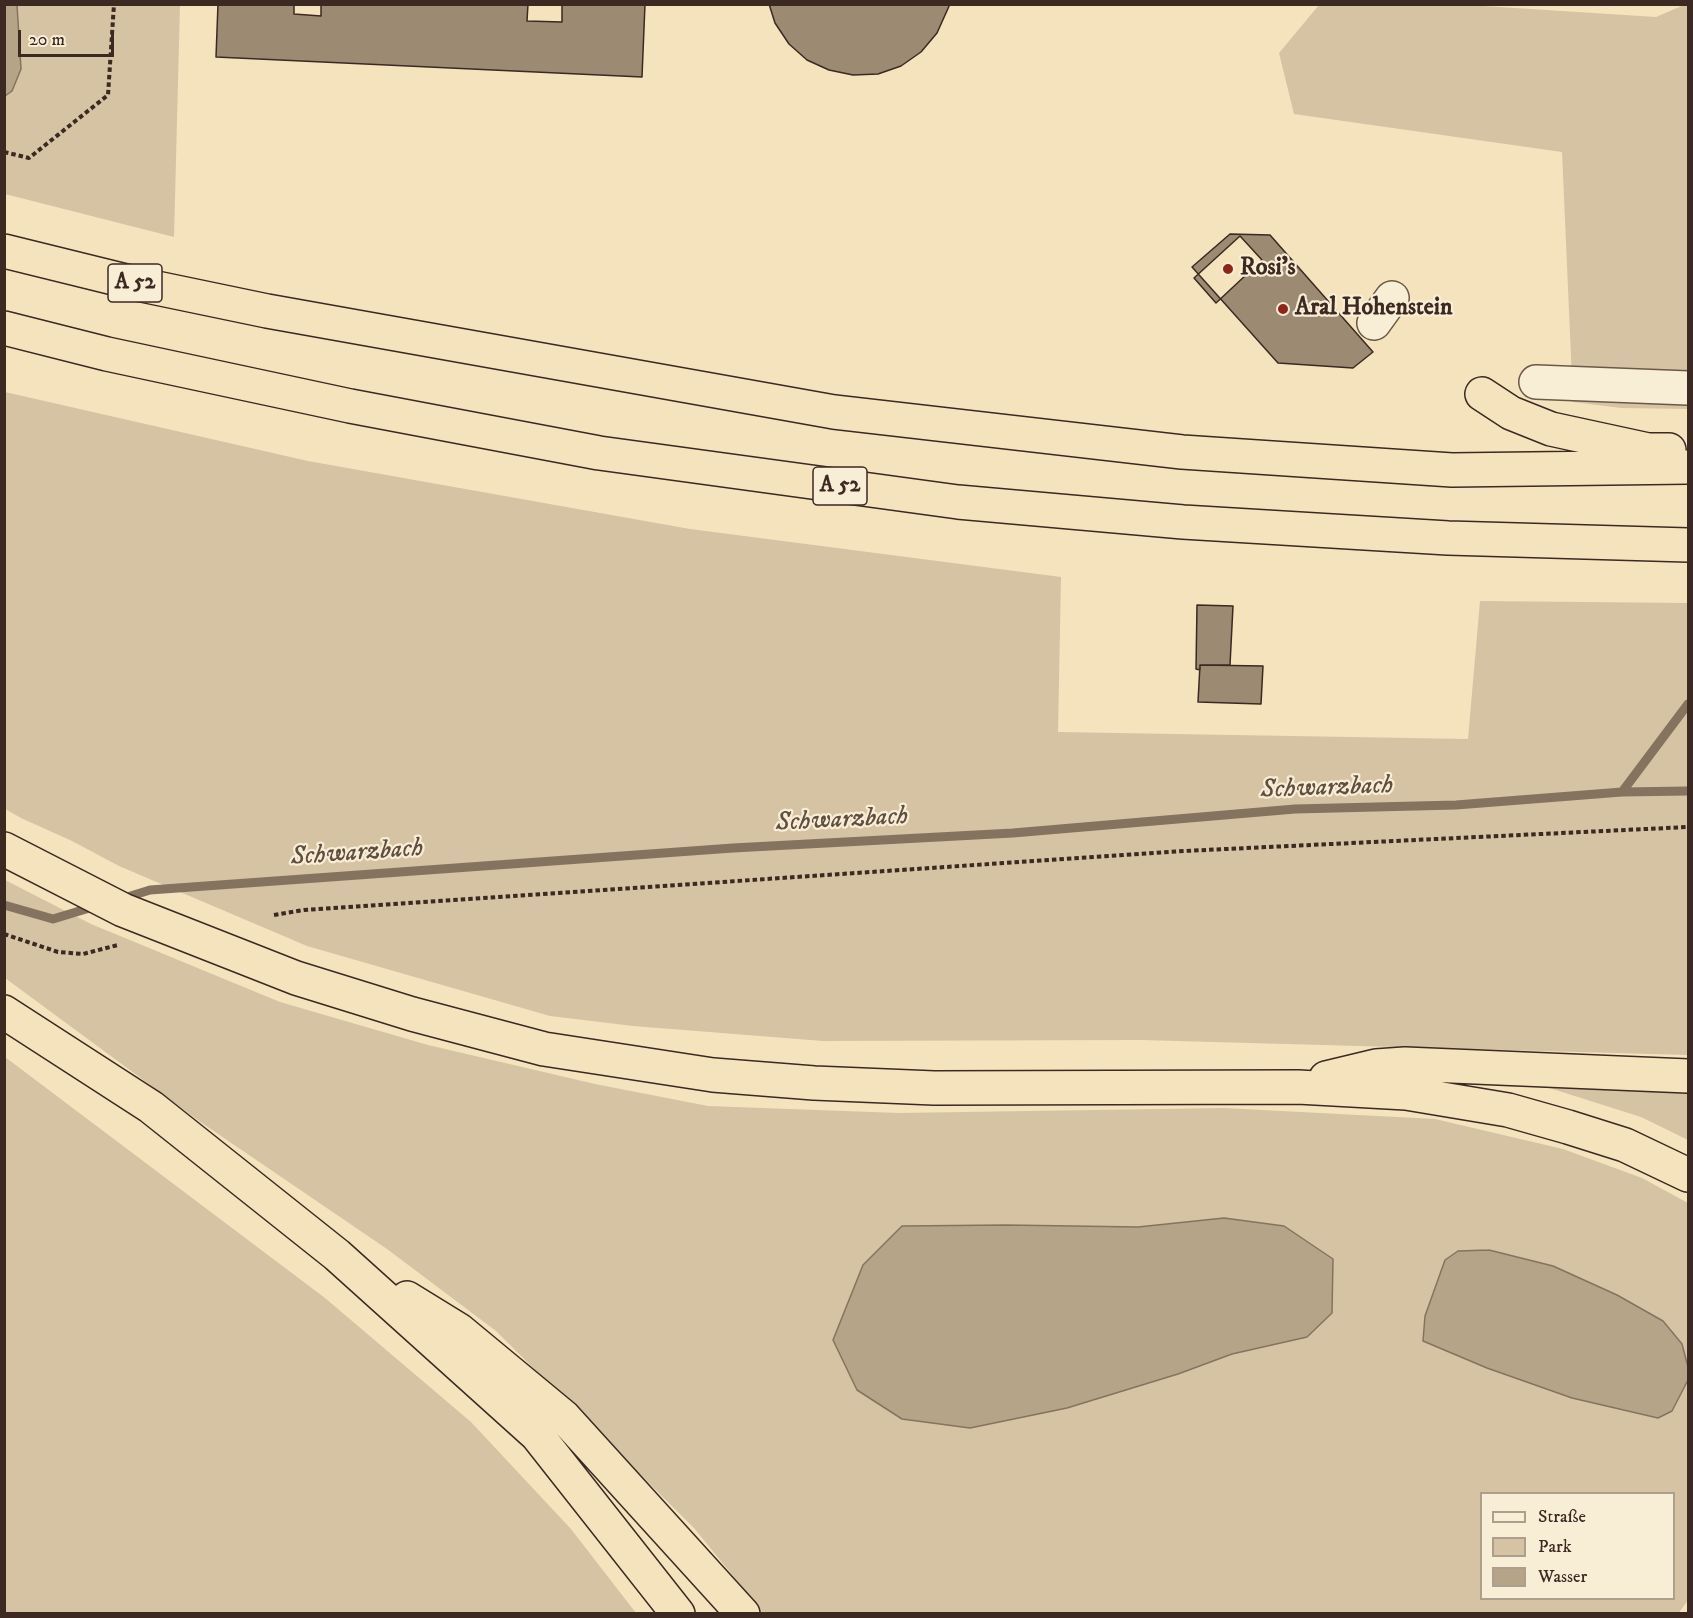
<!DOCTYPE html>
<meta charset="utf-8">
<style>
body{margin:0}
#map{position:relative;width:1693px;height:1618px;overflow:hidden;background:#f5e3be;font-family:"IM FELL DW Pica",serif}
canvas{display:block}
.frame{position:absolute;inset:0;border:6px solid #3b2922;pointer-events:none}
.legend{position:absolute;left:1480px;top:1492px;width:195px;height:108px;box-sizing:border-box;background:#f8edd5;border:2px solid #ac9f8d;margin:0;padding:8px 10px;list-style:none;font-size:18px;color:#3b2922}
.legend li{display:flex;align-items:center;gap:12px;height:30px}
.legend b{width:30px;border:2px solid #ac9f8d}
.scale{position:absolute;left:18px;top:30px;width:96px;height:27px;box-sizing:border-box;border:3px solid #3b2922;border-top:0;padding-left:8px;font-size:18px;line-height:21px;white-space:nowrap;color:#3b2922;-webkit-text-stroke:4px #f8edd5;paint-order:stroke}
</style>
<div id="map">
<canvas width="1693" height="1618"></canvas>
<div class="frame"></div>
<ul class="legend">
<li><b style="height:8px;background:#f8edd5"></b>Straße</li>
<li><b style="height:16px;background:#d5c3a3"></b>Park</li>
<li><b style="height:16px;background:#b6a489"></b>Wasser</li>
</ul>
<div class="scale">20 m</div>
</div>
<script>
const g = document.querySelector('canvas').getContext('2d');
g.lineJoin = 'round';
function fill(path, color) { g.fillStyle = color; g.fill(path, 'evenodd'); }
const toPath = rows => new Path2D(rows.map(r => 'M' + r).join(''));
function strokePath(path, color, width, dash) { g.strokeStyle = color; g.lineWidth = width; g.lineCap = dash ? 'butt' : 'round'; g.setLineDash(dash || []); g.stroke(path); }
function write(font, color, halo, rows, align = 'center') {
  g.font = font + ' "IM FELL DW Pica",serif'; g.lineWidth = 4.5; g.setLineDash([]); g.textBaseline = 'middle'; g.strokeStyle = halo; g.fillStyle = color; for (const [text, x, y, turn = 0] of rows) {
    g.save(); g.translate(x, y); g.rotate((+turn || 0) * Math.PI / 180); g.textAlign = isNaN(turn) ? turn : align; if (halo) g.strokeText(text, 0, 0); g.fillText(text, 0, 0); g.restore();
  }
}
fill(toPath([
 [17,5,180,5,174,237,5,194,4,96,12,91,21,69],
 [1319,5,1468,5,1656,17,1684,5,1688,5,1688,409,1621,408,1573,402,1562,152,1294,114,1279,53],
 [5,392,308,461,690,529,1061,577,1058,732,1468,739,1480,601,1688,603,1688,1055,1141,1040,823,1041,633,1026,550,1016,307,946,119,866,72,841,21,818,5,809],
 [5,880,91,924,280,1002,428,1045,595,1084,708,1106,899,1113,1224,1108,1435,1119,1563,1149,1642,1178,1688,1203,1688,1367,1682,1344,1663,1321,1617,1295,1553,1266,1489,1250,1572,1398,1658,1418,1672,1411,1688,1380,1688,1600,1678,1614,763,1613,694,1528,496,1331,387,1249,199,1121,5,978],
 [1223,1218,1232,1354,1178,1374,902,1226,1006,1225,1138,1227],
 [1482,1494,1674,1494,1674,1598,1482,1598],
 [5,1057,325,1298,471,1422,571,1529,636,1613,5,1613],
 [1543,1086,1688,1089,1688,1140,1641,1117]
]), '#d5c3a3');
const water = toPath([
 [5,4,17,5,21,69,12,91,5,96,5,4],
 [1224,1218,1284,1226,1333,1259,1332,1313,1307,1337,1232,1354,1178,1374,1067,1408,970,1428,902,1419,857,1390,833,1340,863,1265,902,1226,1006,1225,1138,1227,1224,1218],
 [1489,1250,1553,1266,1617,1295,1663,1321,1682,1344,1688,1367,1688,1380,1672,1411,1658,1418,1572,1398,1487,1368,1423,1341,1425,1316,1445,1260,1458,1251,1489,1250]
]);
fill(water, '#b6a489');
strokePath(water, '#857360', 1.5);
strokePath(toPath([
 [1622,792,1688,704],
 [121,899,150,890,733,848,1013,833,1295,809,1456,805,1622,792,1688,791],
 [4,905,53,919,96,906]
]), '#857360', 9);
const building = toPath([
 [218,4,294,4,294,14,321,16,321,4,528,4,527,21,562,22,562,4,645,4,642,77,216,57,218,4],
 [769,4,950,4,937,33,921,52,901,66,878,74,853,75,829,70,807,60,789,44,775,23,769,4],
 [1230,234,1270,235,1373,352,1353,368,1278,363,1192,267,1230,234],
 [1240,236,1262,260,1216,303,1194,278,1240,236],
 [1197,605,1233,606,1230,665,1200,665,1200,670,1196,669,1197,605],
 [1200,665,1263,666,1261,704,1198,702,1200,665]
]);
fill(building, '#9c8a73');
strokePath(building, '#3b2922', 1.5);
const minor = toPath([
 [1374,323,1392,298],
 [1536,382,1688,388]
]);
const highway = toPath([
 [4,251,142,285,267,311,834,412,1182,452,1452,470,1688,467],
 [4,328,107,354,350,406,599,453,958,502,1183,522,1448,538,1688,545],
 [1482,394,1511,413,1551,429,1648,450,1669,450],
 [4,849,123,910,296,978,412,1014,544,1049,713,1075,814,1083,934,1088,1298,1087,1406,1093,1508,1110,1568,1127,1625,1145,1688,1175],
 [4,1012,151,1107,337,1255,537,1435,678,1614],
 [1326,1078,1376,1066,1405,1064,1688,1076],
 [407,1298,459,1330,564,1417,743,1614]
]);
strokePath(minor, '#6a5849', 36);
strokePath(highway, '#3b2922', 36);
strokePath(toPath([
 [4,152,29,158,108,95,114,4],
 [274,915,304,910,1184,851,1688,827],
 [4,934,58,952,83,954,118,945]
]), '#3b2922', 4, [4.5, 3]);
strokePath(minor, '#f8edd5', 33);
strokePath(highway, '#f5e3be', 33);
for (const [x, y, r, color] of [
 [1228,269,6,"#8f2418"],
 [1283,309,6,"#8f2418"]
]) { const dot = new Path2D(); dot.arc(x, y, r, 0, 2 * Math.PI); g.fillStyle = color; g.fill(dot); strokePath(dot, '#f8edd5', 2); }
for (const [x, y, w] of [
 [135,283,54],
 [840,486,54]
]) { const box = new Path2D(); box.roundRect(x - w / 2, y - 19, w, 38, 4.5); g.fillStyle = '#f8edd5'; g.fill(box); strokePath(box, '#3b2922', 1.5); }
write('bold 22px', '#3b2922', null, [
 ["A 52",135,283],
 ["A 52",840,486]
]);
write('bold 24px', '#3b2922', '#f8edd5', [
 ["Rosi's",1240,269],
 ["Aral Hohenstein",1295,309]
], 'left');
write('italic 26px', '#604e41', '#f8edd5', [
 ["Schwarzbach",1327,789,-2],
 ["Schwarzbach",842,821,-3],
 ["Schwarzbach",357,854,-4]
]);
</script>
